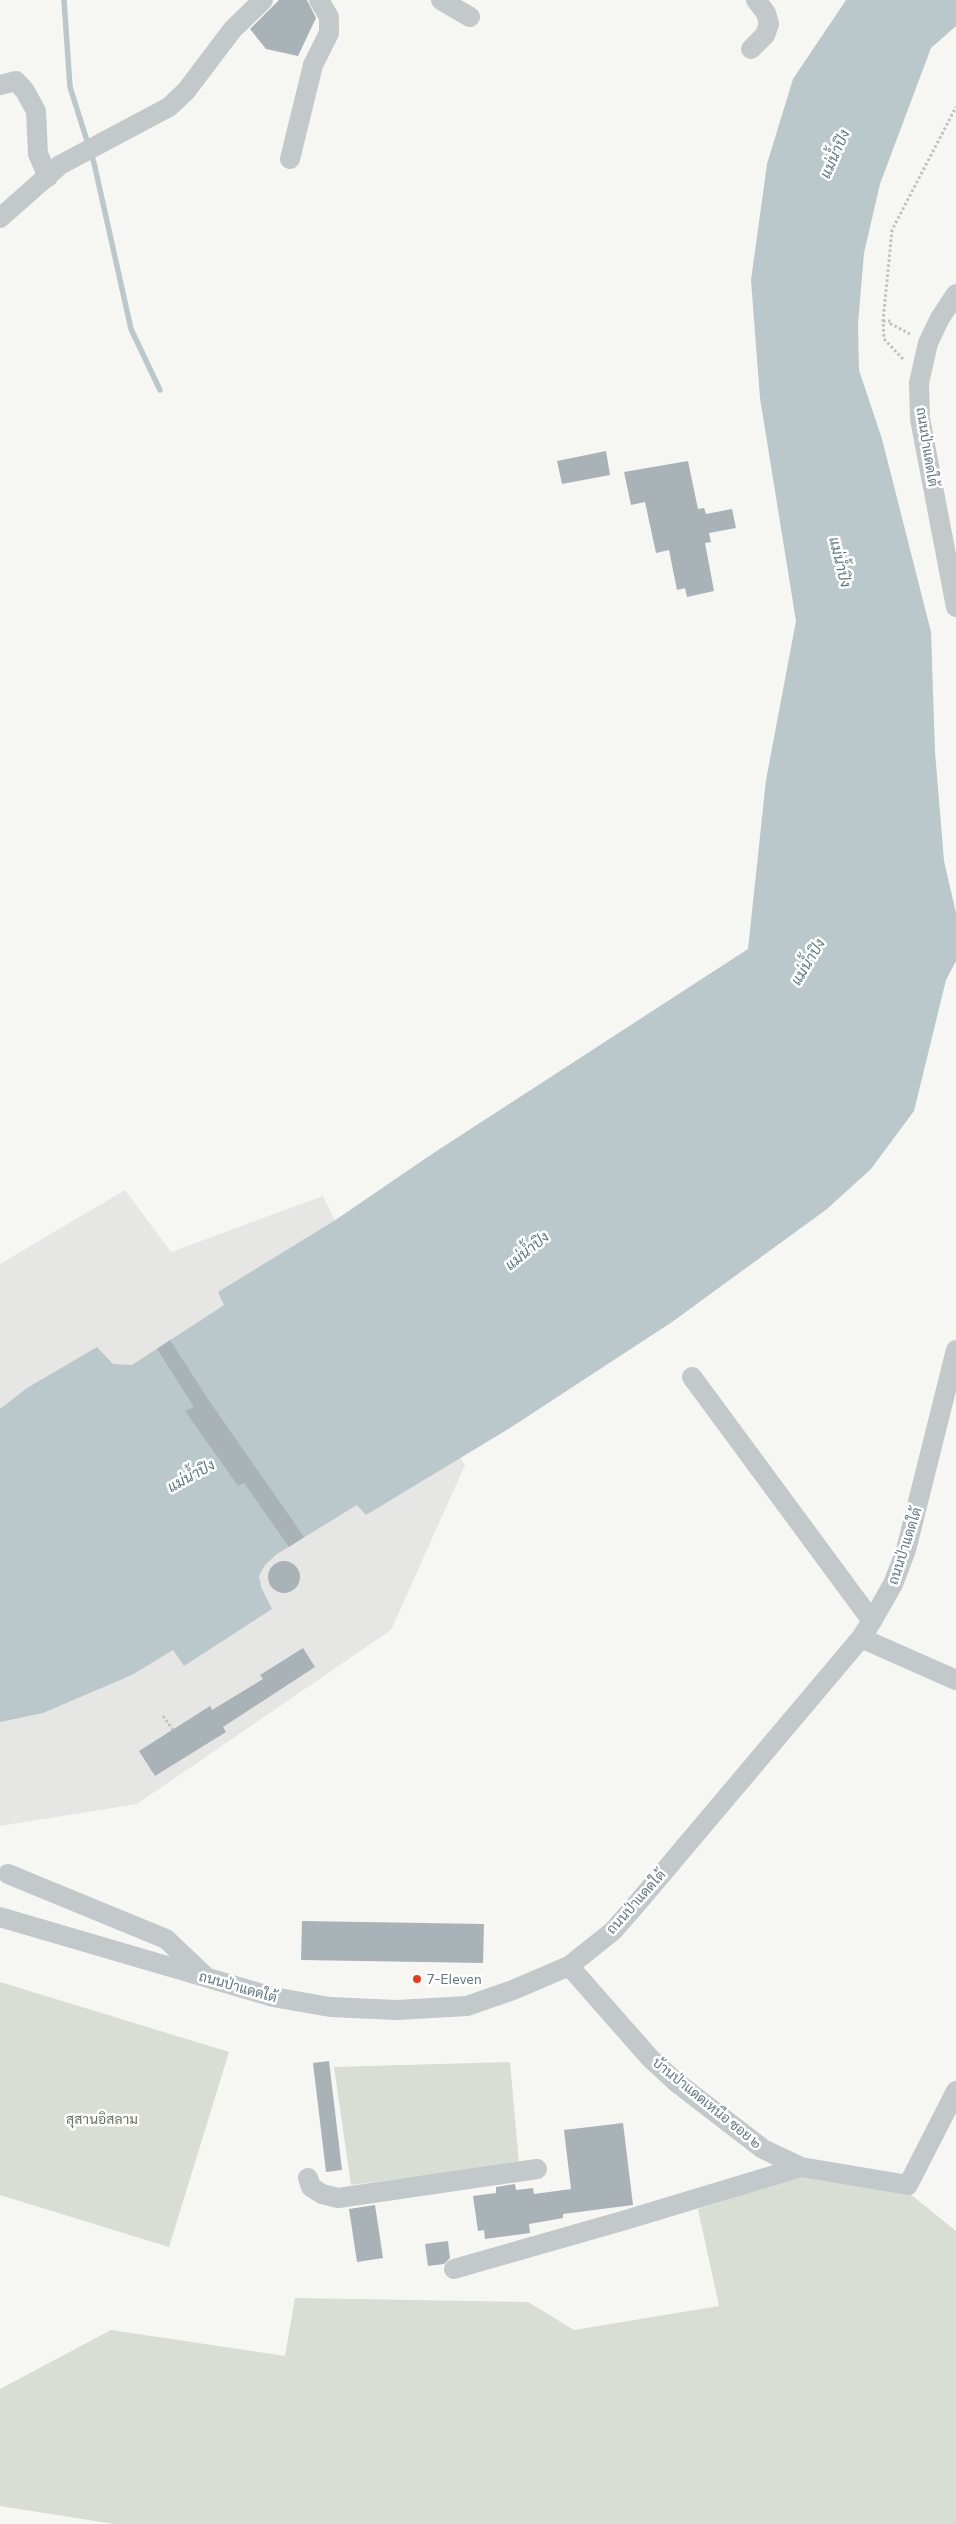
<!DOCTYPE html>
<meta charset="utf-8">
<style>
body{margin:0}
canvas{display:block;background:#f6f6f2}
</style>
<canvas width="956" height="2524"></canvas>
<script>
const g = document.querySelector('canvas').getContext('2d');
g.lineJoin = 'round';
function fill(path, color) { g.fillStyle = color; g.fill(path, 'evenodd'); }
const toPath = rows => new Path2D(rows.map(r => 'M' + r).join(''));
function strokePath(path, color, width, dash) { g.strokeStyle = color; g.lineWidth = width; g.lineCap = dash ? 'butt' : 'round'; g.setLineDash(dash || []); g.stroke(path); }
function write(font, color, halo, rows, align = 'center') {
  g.font = font + ' Commissioner,Sarabun,sans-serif'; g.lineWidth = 5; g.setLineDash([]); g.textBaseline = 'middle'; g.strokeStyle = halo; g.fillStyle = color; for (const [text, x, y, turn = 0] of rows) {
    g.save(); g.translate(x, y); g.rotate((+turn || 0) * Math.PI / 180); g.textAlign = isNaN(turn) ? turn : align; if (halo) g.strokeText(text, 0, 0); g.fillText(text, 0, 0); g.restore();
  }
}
fill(toPath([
 [125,1190,171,1252,323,1196,422,1398,465,1465,391,1630,137,1804,0,1826,0,1264]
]), '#e6e7e5');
fill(toPath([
 [0,1982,229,2052,169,2247,0,2195],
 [510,2062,519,2164,351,2185,334,2067],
 [799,2176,909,2193,956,2231,956,2524,114,2524,0,2506,0,2389,111,2330,285,2356,295,2298,528,2302,574,2330,719,2306,698,2209]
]), '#d8ded3');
fill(toPath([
 [846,0,956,0,956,26,931,48,880,184,864,253,858,324,859,370,882,439,931,632,935,752,944,861,956,913,956,961,946,980,914,1111,871,1169,827,1209,672,1322,510,1428,366,1515,357,1505,277,1554,265,1565,259,1576,261,1587,272,1609,184,1666,173,1650,132,1675,43,1713,0,1722,0,1409,27,1388,97,1347,113,1364,132,1365,224,1305,218,1292,334,1221,432,1154,748,949,766,780,796,621,760,398,751,280,767,164,793,79]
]), '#bac8cc');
strokePath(toPath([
 [64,0,70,87,94,163,131,329,160,390]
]), '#bac8cc', 5.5);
fill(toPath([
 [279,0,307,0,316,18,298,56,266,49,250,29],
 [606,451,610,475,562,484,557,461],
 [688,461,698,509,704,508,706,514,732,509,736,528,709,533,711,542,705,543,714,591,687,597,685,588,677,590,669,550,656,553,645,502,631,505,624,472],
 [170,1340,208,1399,304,1537,289,1547,244,1483,238,1486,185,1411,194,1407,157,1349],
 '268 1577a16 16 0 1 1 32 0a16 16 0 1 1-32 0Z',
 [303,1648,315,1667,223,1727,226,1732,155,1776,139,1751,210,1706,212,1710,263,1679,260,1675],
 [302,1921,484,1924,483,1963,301,1960],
 [329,2061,342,2170,326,2172,313,2063],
 [623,2123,633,2205,563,2214,563,2218,529,2224,530,2233,485,2239,484,2230,478,2231,473,2196,496,2193,496,2187,515,2184,516,2190,533,2188,534,2194,571,2189,564,2130],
 [375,2205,383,2258,357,2262,349,2209],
 [448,2241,450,2258,444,2264,428,2266,425,2244]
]), '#a9b3b7');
strokePath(toPath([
 [883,321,891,321,891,324,912,335],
 [903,359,884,339,883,321,892,230,956,107],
 [163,1716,173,1730]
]), '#bfc1c3', 3, [2.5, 2.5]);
strokePath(toPath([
 [441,0,470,17],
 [751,49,765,35,769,24,766,13,756,0],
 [0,85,16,81,25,91,36,111,38,154,48,177],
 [290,159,313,65,329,33,329,17,319,0],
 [0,218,60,165,169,107,186,91,233,29,263,0],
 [956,294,940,318,928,343,919,383,920,419,956,607],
 [692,1377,872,1621],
 [861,1638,956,1680],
 [8,1874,166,1939,204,1975],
 [0,1917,273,1997,330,2007,397,2010,467,2006,513,1990,569,1966,613,1931,640,1900,861,1638,872,1621,893,1584,906,1550,956,1350],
 [569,1966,650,2058,676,2082,763,2149,801,2167,908,2185,956,2091],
 [308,2178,311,2187,322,2194,338,2198,537,2169],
 [454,2269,622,2221,801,2167]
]), '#c3c8ca', 20);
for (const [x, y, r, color] of [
 [417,1979,5,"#ed391a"]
]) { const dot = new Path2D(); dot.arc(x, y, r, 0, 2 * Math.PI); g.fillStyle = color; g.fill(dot); strokePath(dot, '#fff', 2); }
write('14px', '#637985', '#fff', [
 ["ถนนป่าแดดใต้",927,447,81],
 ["ถนนป่าแดดใต้",905,1546,-72],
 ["ถนนป่าแดดใต้",636,1902,-48],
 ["ถนนป่าแดดใต้",238,1987,16],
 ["บ้านป่าแดดเหนือ ซอย ๒",707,2103,39]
]);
write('14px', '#637985', '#fff', [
 ["7-Eleven",427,1979]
], 'left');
write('14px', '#66775e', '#fff', [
 ["สุสานอิสลาม",102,2119]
]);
write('italic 15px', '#5f7b82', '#fff', [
 ["แม่น้ำปิง",835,154,-66],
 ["แม่น้ำปิง",840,562,76],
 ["แม่น้ำปิง",808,962,-59],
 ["แม่น้ำปิง",527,1251,-39],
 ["แม่น้ำปิง",191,1476,-29]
]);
</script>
